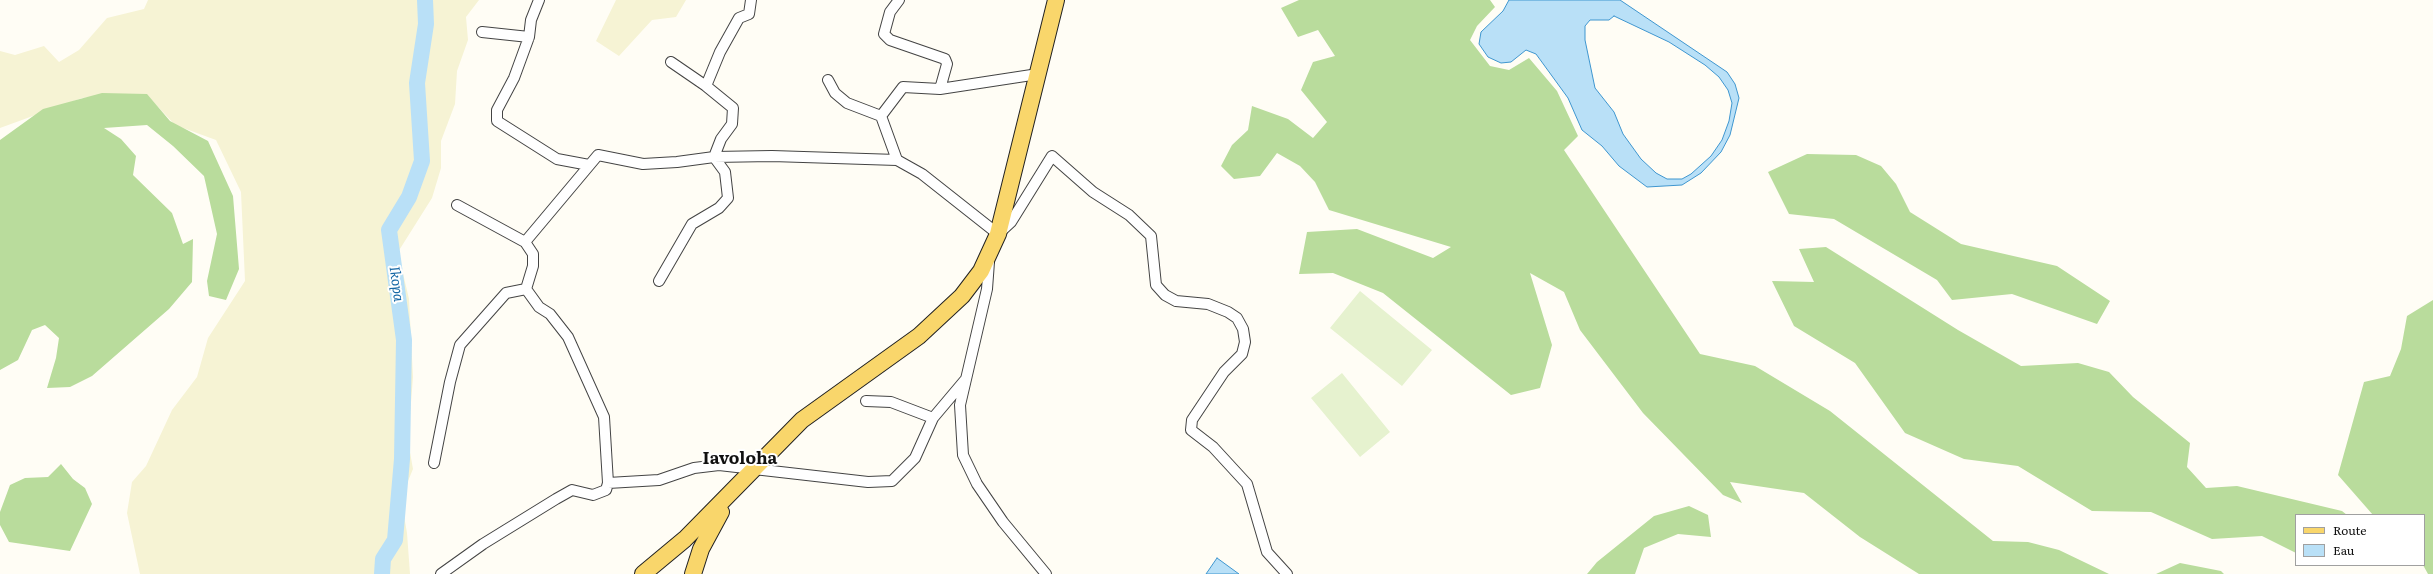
<!DOCTYPE html>
<style>
body{margin:0}
#map{position:relative;width:2433px;height:574px;overflow:hidden;background:#fffdf5;font-family:Literata,serif}
canvas{display:block}
.legend{position:absolute;left:2295px;top:514px;width:130px;height:52px;box-sizing:border-box;background:#fff;border:1px solid #a0a0a0;margin:0;padding:5px 7px;list-style:none;font-size:12px;color:#111}
.legend li{display:flex;align-items:center;gap:8px;height:20px}
.legend b{width:20px;border:1px solid #a0a0a0}
</style>
<div id="map">
<canvas width="2433" height="574"></canvas>
<ul class="legend">
<li><b style="height:5px;background:#f9d66b"></b>Route</li>
<li><b style="height:11px;background:#b9e0f7"></b>Eau</li>
</ul>
</div>
<script>
const g = document.querySelector('canvas').getContext('2d');
g.lineJoin = 'round';
function fill(path, color) { g.fillStyle = color; g.fill(path, 'evenodd'); }
const toPath = rows => new Path2D(rows.map(r => 'M' + r).join(''));
function strokePath(path, color, width, dash) { g.strokeStyle = color; g.lineWidth = width; g.lineCap = dash ? 'butt' : 'round'; g.setLineDash(dash || []); g.stroke(path); }
function write(font, color, halo, rows, align = 'center') {
  g.font = font + ' Literata,serif'; g.lineWidth = 4; g.setLineDash([]); g.textBaseline = 'middle'; g.strokeStyle = halo; g.fillStyle = color; for (const [text, x, y, turn = 0] of rows) {
    g.save(); g.translate(x, y); g.rotate((+turn || 0) * Math.PI / 180); g.textAlign = isNaN(turn) ? turn : align; if (halo) g.strokeText(text, 0, 0); g.fillText(text, 0, 0); g.restore();
  }
}
fill(toPath([
 [148,0,479,0,466,17,468,40,457,71,455,104,441,141,441,168,432,198,398,252,409,299,413,377,408,441,413,469,401,498,407,533,410,574,140,574,127,513,132,482,146,466,172,410,197,377,208,338,245,281,241,192,216,140,175,125,146,94,82,98,0,128,0,51,15,55,44,46,59,62,79,50,107,18,144,9],
 [616,0,686,0,676,17,652,20,619,56,596,41]
]), '#f6f3d4');
fill(toPath([
 [1299,0,1490,0,1495,7,1477,26,1470,40,1490,66,1509,70,1529,58,1557,91,1578,136,1564,150,1700,354,1755,366,1830,411,1993,541,2028,542,2059,550,2109,574,1919,574,1860,537,1804,493,1730,482,1742,503,1723,495,1643,413,1580,330,1564,292,1530,273,1552,345,1540,388,1511,395,1383,293,1333,273,1299,274,1307,232,1357,229,1433,258,1451,247,1329,210,1315,182,1300,166,1277,153,1260,176,1234,179,1221,166,1232,145,1248,130,1252,106,1288,119,1313,138,1327,122,1301,90,1313,62,1335,56,1318,30,1298,37,1281,8],
 [102,93,147,94,170,121,208,141,233,196,239,269,226,300,209,296,207,281,217,234,204,176,173,146,147,125,104,128,121,139,136,156,133,175,172,213,183,244,193,239,192,282,169,309,92,376,70,387,47,388,56,358,59,338,45,325,32,330,18,360,0,370,0,140,43,109],
 [1807,154,1856,155,1881,166,1896,184,1910,212,1961,244,2057,266,2110,301,2097,324,2012,294,1952,300,1937,280,1834,219,1789,214,1768,172],
 [1826,247,1958,330,2021,366,2078,363,2109,372,2133,397,2190,443,2187,467,2206,488,2237,486,2342,511,2347,515,2296,515,2296,553,2262,536,2212,539,2151,512,2092,511,2018,466,1964,459,1905,433,1855,363,1794,326,1772,281,1814,282,1799,249],
 [2433,300,2433,574,2428,574,2423,565,2424,515,2373,515,2338,475,2364,382,2390,376,2401,349,2407,316],
 [61,464,73,479,85,488,92,504,70,551,9,542,0,525,0,512,10,485,25,478,48,477],
 [1689,506,1708,515,1711,537,1678,534,1644,548,1635,574,1587,574,1597,562,1654,516],
 [2180,563,2221,571,2224,574,2156,574]
]), '#b9dc9c');
fill(toPath([
 [1360,291,1432,350,1402,386,1330,328],
 [1342,373,1390,432,1360,457,1311,398]
]), '#e6f2cf');
const water = toPath([
 [1509,0,1620,0,1727,72,1735,84,1739,98,1730,135,1721,152,1701,173,1682,185,1647,187,1619,166,1602,146,1582,130,1568,98,1536,54,1526,50,1511,62,1501,63,1488,57,1479,44,1481,32,1503,11,1509,0],
 [1614,16,1669,42,1705,65,1719,77,1728,90,1732,103,1729,121,1722,140,1711,156,1691,174,1682,179,1667,179,1656,173,1641,159,1623,134,1614,112,1595,88,1585,40,1585,26,1590,20,1609,20,1614,16],
 [1217,558,1239,574,1206,574,1217,558]
]);
fill(water, '#b9e0f7');
strokePath(water, '#3f96cf', 1);
strokePath(toPath([
 [382,574,383,559,395,540,402,459,404,340,389,230,409,197,422,161,417,83,426,24,425,0]
]), '#b9e0f7', 16);
const minor = toPath([
 [539,0,531,20,529,37,514,78,497,110,497,121,557,159,589,165],
 [899,0,890,12,884,34,890,40,945,59,947,64,940,89],
 [482,32,529,37],
 [671,62,706,86],
 [828,80,835,93,847,103,881,116,897,160],
 [881,116,903,87,940,89,1038,74],
 [457,205,525,242,533,254,533,266,526,289,539,307,550,314,568,337,604,417,608,483,659,480,694,468,719,465,868,482,892,481,915,458,933,418,965,380],
 [525,242,598,155,643,164,677,162,714,157,772,156,897,160,922,174,998,234,1011,222,1052,156,1093,192,1129,215,1151,236,1156,285,1165,295,1176,301,1208,304,1228,312,1237,318,1243,329,1245,342,1242,354,1224,372,1192,420,1191,430,1213,447,1247,484,1267,552,1287,574],
 [989,262,987,289,960,405,963,455,977,484,1003,522,1046,574],
 [659,281,692,224,719,208,728,198,725,172,714,157,721,139,732,124,733,108,706,86,720,52,739,18,749,14,751,0],
 [866,401,891,402,933,418],
 [434,463,450,382,460,345,506,293,526,289],
 [441,574,483,544,556,499,572,490,593,495,606,490,608,483]
]);
const primary = toPath([
 [643,574,685,539,802,420,919,336,962,296,981,271,998,234,1056,0],
 [693,574,701,549,721,512]
]);
strokePath(minor, '#444', 12);
strokePath(primary, '#222', 18);
strokePath(minor, '#fff', 10);
strokePath(primary, '#f9d66b', 16);
write('italic 14px', '#1768a6', '#fff', [
 ["Ikopa",396,284,82]
]);
write('bold 17px', '#111', '#fff', [
 ["Iavoloha",740,459]
]);
</script>
